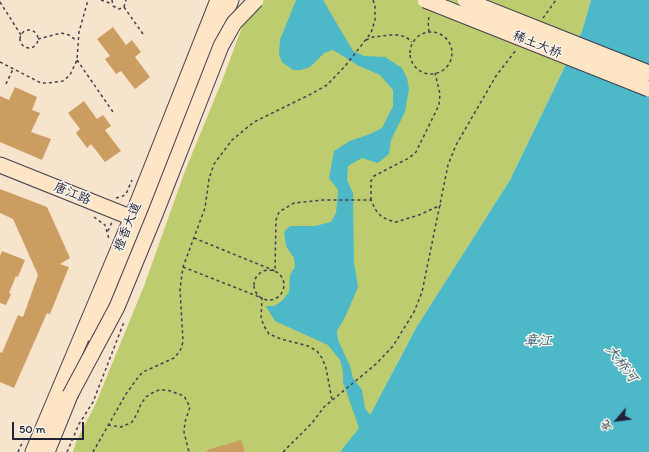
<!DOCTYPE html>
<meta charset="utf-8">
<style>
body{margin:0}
#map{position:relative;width:649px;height:452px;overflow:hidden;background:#f7e4cd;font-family:Itim,"LXGW WenKai TC",sans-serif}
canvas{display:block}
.north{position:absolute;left:597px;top:400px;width:40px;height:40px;-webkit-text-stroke:3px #fbf7ec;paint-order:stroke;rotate:242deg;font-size:11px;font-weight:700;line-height:16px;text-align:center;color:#22223b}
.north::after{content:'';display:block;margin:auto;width:14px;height:18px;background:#22223b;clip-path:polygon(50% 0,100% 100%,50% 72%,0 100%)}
.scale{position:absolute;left:12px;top:422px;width:72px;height:18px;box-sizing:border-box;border:2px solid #22223b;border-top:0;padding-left:5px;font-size:12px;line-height:14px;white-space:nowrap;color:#22223b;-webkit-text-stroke:3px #fbf7ec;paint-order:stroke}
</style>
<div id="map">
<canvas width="649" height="452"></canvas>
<div class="north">北</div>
<div class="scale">50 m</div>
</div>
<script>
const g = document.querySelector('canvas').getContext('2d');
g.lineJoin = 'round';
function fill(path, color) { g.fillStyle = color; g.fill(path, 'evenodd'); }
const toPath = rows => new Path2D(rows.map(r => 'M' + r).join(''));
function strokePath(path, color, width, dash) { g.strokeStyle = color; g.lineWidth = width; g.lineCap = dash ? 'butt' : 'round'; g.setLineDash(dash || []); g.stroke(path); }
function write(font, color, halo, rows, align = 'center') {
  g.font = font + ' Itim,"LXGW WenKai TC",sans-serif'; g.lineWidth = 3; g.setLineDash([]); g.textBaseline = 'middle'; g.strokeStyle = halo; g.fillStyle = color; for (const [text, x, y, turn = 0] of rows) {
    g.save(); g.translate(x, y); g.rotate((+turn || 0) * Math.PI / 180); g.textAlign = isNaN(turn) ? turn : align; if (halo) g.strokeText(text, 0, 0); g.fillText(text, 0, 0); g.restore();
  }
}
fill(toPath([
 [252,0,591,0,582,31,510,180,416,328,370,415,340,452,73,452,76,442,96,403,144,286,185,171,222,81]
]), '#bdcc6e');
fill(toPath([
 [296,0,323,0,353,51,364,56,385,57,402,68,407,78,409,89,405,112,391,140,389,154,378,163,362,158,348,166,347,180,353,193,354,262,358,287,346,315,337,331,338,340,350,366,353,378,362,390,365,408,370,415,416,328,510,180,582,31,591,0,649,0,649,452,340,452,359,428,343,382,343,371,340,360,328,345,275,321,266,306,274,306,282,301,289,292,290,275,295,267,294,258,286,246,284,232,290,226,315,226,331,222,336,213,338,190,329,178,334,151,350,141,370,134,382,128,393,106,393,90,380,75,359,66,333,50,324,53,310,67,301,70,293,70,282,62,279,54,280,40]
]), '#4cb8c8');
fill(toPath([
 [113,27,126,45,132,40,141,52,135,57,150,77,135,89,121,71,116,74,105,59,110,56,97,39],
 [15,87,37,97,32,110,40,113,31,132,51,139,42,160,0,142,0,96,9,100],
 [84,101,97,119,103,115,111,126,105,130,121,151,105,162,91,144,87,148,76,133,80,129,68,113],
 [0,189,47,207,70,258,60,264,69,267,50,314,47,313,14,388,0,382,0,352,2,353,18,315,23,317,38,275,13,219,0,213],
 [2,251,25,260,18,277,16,276,9,293,11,294,6,305,0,303,0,256],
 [241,440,245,452,207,452,207,450]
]), '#cc9d61');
const secondary = toPath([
 [0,165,140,221],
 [95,337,143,222,231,0],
 [33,452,132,217,218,0],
 [47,452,75,383]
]);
strokePath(secondary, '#423f51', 17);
strokePath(toPath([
 [101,0,112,4],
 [112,0,113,6,119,9,124,7,126,0],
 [0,2,21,35],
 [124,7,143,34],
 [543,18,556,0],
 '20 39a9 9 0 1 1 18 0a9 9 0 1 1-18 0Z',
 [429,32,428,21,430,14],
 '410 53a21 21 0 1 1 42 0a21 21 0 1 1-42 0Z',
 [38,39,61,33,69,35,77,41],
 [366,40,373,37,390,35,399,35,406,37,412,42],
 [77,60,113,112],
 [0,62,41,83,48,83,63,81,70,75,77,60,79,32,88,0],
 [6,84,13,69],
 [116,198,123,196,126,194,132,180],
 [371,200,371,181,374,176,409,158,416,152,439,105,440,94,435,73],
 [94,217,105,225,109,239],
 [108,231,112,222],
 [194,238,275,271,276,220,279,212,294,203,323,200,371,200,375,209,381,216,388,220,396,222,419,215,441,205],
 [183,267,262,298,261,318,264,326,269,334,281,339,308,346,317,351,322,358,326,368,332,400],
 '254 285a15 15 0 1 1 30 0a15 15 0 1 1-30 0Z',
 [108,425,121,427,128,424,132,422,137,414,141,404,146,397,152,393,159,390,167,390,176,393,184,396,190,407,185,422,184,432,189,452],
 [18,452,23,441],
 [67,452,79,424,93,402,124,322],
 [93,452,126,394,139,376,143,372,174,358,180,351,183,342,180,289,183,267,205,208,209,179,214,164,232,140,254,122,311,94,327,85,346,65,371,33,375,20,375,6,373,0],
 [283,452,312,423,324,407,376,364,393,346,414,312,422,292,448,165,456,145,496,76,516,50]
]), '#423f51', 1.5, [3, 3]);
strokePath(secondary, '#fee5c5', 15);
const secondaryBridge = toPath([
 [425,0,649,89],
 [465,0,649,73],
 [70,395,117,307,156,212,221,46,234,23,256,0]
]);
strokePath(secondaryBridge, '#423f51', 17, []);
strokePath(secondaryBridge, '#fee5c5', 15);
write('13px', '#22223b', '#fbf7ec', [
 ["稀土大桥",537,45,22],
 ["唐江路",72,194,22],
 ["橙香大道",128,227,-68]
]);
write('italic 14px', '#335e73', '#fbf7ec', [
 ["章江",538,341],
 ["大桥河",621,364,53]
]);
</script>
